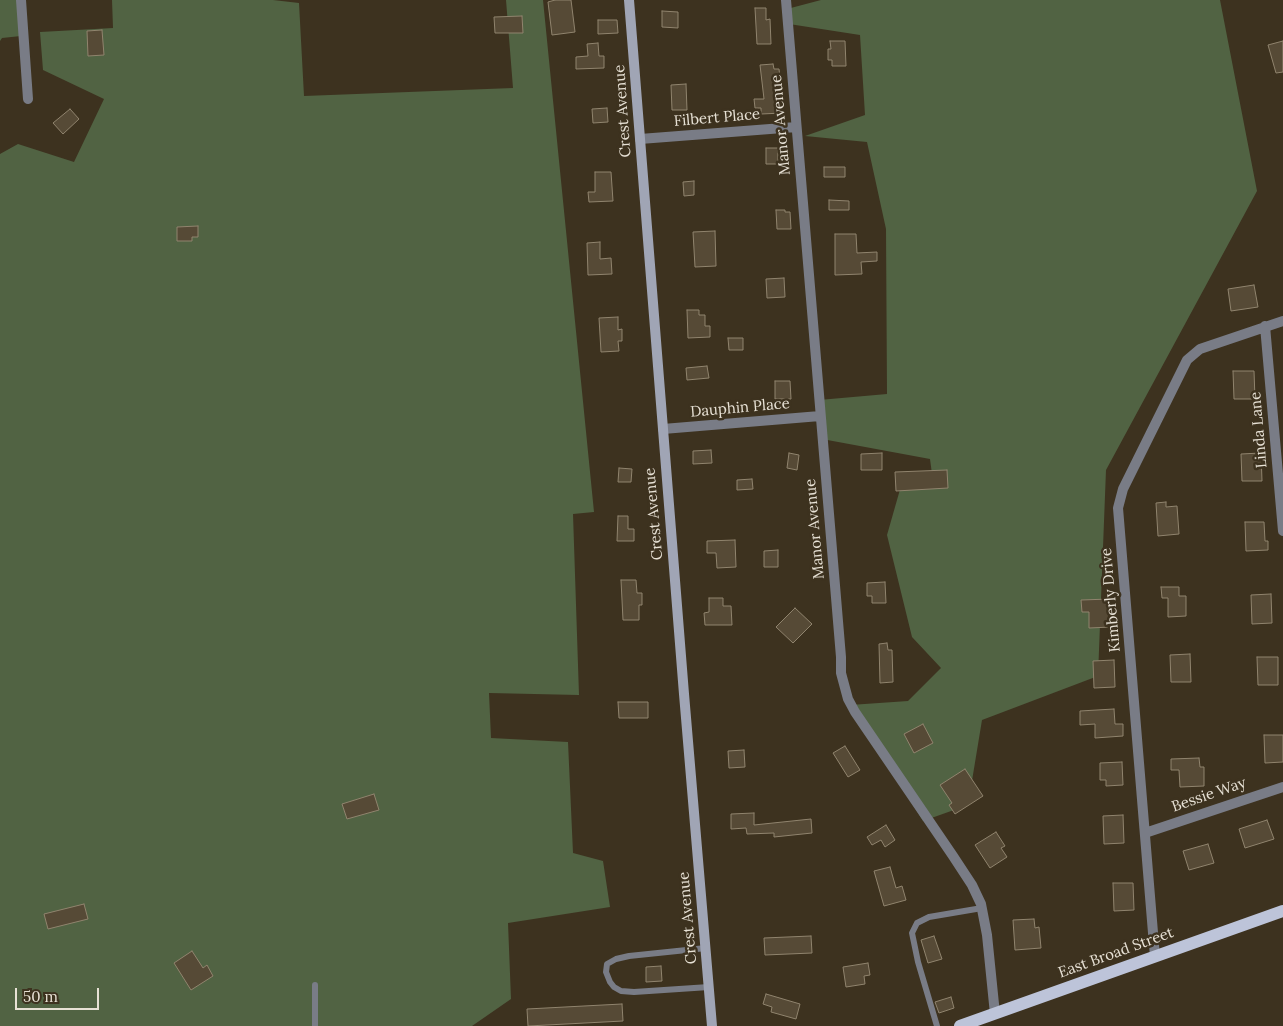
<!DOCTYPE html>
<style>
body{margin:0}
#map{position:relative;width:1283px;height:1026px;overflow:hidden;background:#3d321f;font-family:Lora,serif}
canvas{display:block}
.scale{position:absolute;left:15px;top:988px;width:84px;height:22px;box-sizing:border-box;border:2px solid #e7e1d5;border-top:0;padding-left:6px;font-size:15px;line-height:18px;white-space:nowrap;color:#e7e1d5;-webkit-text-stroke:4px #3d321f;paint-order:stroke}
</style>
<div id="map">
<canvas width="1283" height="1026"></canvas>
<div class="scale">50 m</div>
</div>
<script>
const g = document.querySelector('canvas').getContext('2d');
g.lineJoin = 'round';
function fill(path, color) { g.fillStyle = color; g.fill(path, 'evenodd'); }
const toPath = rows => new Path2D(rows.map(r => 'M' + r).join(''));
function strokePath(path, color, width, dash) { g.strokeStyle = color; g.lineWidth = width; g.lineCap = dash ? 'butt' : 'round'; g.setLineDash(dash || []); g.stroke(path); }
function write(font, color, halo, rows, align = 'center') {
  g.font = font + ' Lora,serif'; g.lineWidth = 5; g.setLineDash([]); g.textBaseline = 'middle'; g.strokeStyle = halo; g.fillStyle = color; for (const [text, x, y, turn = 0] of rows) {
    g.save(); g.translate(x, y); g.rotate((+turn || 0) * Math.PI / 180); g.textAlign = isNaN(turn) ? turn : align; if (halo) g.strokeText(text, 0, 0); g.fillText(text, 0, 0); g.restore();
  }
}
fill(toPath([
 [0,0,19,0,21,36,2,38,0,41],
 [112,0,273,0,299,3,304,96,513,88,506,0,543,0,594,512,573,514,579,695,489,693,491,738,568,742,573,853,603,861,610,907,508,923,511,999,472,1026,0,1026,0,154,18,144,74,162,104,99,43,70,40,32,113,28],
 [821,0,1220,0,1257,191,1106,470,1098,676,982,720,968,805,923,821,850,705,908,701,941,668,912,637,887,535,903,479,932,474,930,459,822,439,819,400,887,394,886,229,867,142,805,136,865,115,860,35,789,24,787,9]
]), '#516343');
const building = toPath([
 [555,0,571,0,575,32,552,35,548,2,555,0],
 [755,8,766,8,766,20,770,19,771,44,757,44,755,8],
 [662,11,678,12,678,28,662,27,662,11],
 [522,16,523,33,495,33,494,17,522,16],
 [598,20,617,20,618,33,598,34,598,20],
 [102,30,104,55,88,56,87,31,102,30],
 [830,41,845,41,846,66,832,66,832,60,828,60,828,49,831,49,830,41],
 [1283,41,1283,72,1276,73,1268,45,1283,41],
 [598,43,599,56,604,56,604,68,576,69,576,57,588,56,587,44,598,43],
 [773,64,774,69,779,69,780,78,775,79,777,99,783,98,783,113,761,114,761,108,755,108,754,99,764,99,760,65,773,64],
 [686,84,687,110,672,110,671,85,686,84],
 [607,108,608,122,593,123,592,109,607,108],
 [70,109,79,119,63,134,53,123,70,109],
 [766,148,778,148,778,164,766,164,766,148],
 [824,167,845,167,845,177,824,177,824,167],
 [595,172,611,172,613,201,589,202,588,192,595,192,595,172],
 [694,181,694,195,684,196,683,182,694,181],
 [829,200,849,201,849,210,829,210,829,200],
 [776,210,785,210,785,212,790,212,791,229,777,229,776,210],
 [198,226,198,237,192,237,192,241,177,241,177,227,198,226],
 [715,231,716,266,695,267,693,232,715,231],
 [835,234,856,234,857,253,877,252,877,261,861,262,862,274,835,275,835,234],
 [600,242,600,259,611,258,612,274,588,275,587,243,600,242],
 [784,278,785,297,767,298,766,279,784,278],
 [1254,285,1258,307,1231,311,1228,289,1254,285],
 [687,310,699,310,699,315,705,315,705,326,710,326,710,337,688,338,687,310],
 [618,317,618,330,622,329,622,341,618,341,619,351,601,352,599,318,618,317],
 [728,338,743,338,743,350,729,350,728,338],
 [707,366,709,378,687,380,686,368,707,366],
 [1233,371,1254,371,1255,399,1234,399,1233,371],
 [775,381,790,381,791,399,775,399,775,381],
 [711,450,712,463,693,464,693,451,711,450],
 [789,453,799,455,797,470,787,468,789,453],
 [882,453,882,470,861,470,861,454,882,453],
 [1261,453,1262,481,1242,481,1241,454,1261,453],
 [619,468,632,469,631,482,618,482,619,468],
 [947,470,948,488,896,491,895,472,947,470],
 [752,479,753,489,737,490,737,480,752,479],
 [1166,502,1166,507,1177,506,1179,534,1158,536,1156,503,1166,502],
 [618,516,628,516,628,529,634,529,634,541,617,541,618,516],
 [1245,522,1264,522,1265,541,1268,541,1268,550,1246,551,1245,522],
 [735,540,736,567,717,568,716,553,707,553,707,541,735,540],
 [778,550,778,567,764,567,764,551,778,550],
 [621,580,636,580,637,593,642,593,642,605,639,605,639,620,623,620,621,580],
 [885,582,886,603,872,603,872,596,867,596,867,583,885,582],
 [1161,587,1179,587,1179,596,1186,596,1186,616,1168,617,1168,598,1162,598,1161,587],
 [1271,594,1272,623,1252,624,1251,595,1271,594],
 [709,598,723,598,723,606,731,606,732,625,705,625,704,613,709,612,709,598],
 [1110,599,1111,627,1089,628,1089,612,1082,612,1081,600,1110,599],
 [795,608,812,624,793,643,776,627,795,608],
 [887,643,888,650,892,650,893,682,880,683,879,644,887,643],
 [1190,654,1191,682,1171,682,1170,655,1190,654],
 [1257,657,1278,657,1278,685,1258,685,1257,657],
 [1114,660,1115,687,1094,688,1093,661,1114,660],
 [618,702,648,702,648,718,619,718,618,702],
 [1114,709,1115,724,1123,724,1123,736,1095,738,1095,724,1080,725,1080,711,1114,709],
 [923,724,933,743,914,753,904,734,923,724],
 [1264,735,1283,735,1283,762,1265,763,1264,735],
 [845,746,860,770,848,777,833,753,845,746],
 [744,750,745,767,729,768,728,751,744,750],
 [1199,758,1200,767,1204,767,1204,786,1180,787,1179,770,1171,770,1171,759,1199,758],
 [1122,762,1123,785,1106,786,1106,780,1100,780,1100,763,1122,762],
 [965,769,983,796,955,814,949,805,952,803,940,785,965,769],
 [374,794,379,810,347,819,342,804,374,794],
 [754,813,754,825,811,819,812,833,774,837,774,833,747,834,746,828,731,829,731,814,754,813],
 [1123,815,1124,843,1104,844,1103,816,1123,815],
 [1267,820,1274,839,1245,848,1239,829,1267,820],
 [886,825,895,840,885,847,881,840,872,845,867,837,886,825],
 [996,832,1005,846,1001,848,1007,857,990,868,975,845,996,832],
 [1208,844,1214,863,1189,870,1183,851,1208,844],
 [890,867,896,888,902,886,906,900,884,906,874,871,890,867],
 [1113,883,1133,883,1134,910,1114,911,1113,883],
 [84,904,88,919,48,929,44,914,84,904],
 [1034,919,1035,928,1039,927,1041,948,1015,950,1013,920,1034,919],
 [811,936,812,953,765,955,764,938,811,936],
 [934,936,942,959,928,963,921,940,934,936],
 [192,951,203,968,207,965,213,976,191,990,174,963,192,951],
 [868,963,870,975,864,976,865,984,846,987,843,967,868,963],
 [661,966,662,981,646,982,646,967,661,966],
 [766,994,800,1004,796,1019,771,1012,772,1007,763,1004,766,994],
 [951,997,954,1008,939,1013,935,1002,951,997],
 [622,1004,623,1021,528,1026,527,1009,622,1004]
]);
fill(building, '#564a36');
strokePath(building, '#90846e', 1);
strokePath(toPath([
 [706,948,629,956,616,959,607,964,606,972,610,982,614,987,621,991,634,992,709,987],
 [315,1026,315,985],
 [937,1026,918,962,912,933,917,923,929,917,982,908]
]), '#797c86', 6);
strokePath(toPath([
 [21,0,28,99],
 [786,0,841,657,841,673,848,699,855,712,953,856,972,885,981,904,987,935,995,1014],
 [640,139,796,127],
 [1265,326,1283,531],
 [663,429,820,416],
 [1145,833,1283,787],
 [1155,957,1118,508,1123,489,1187,360,1200,349,1283,321]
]), '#797c86', 10);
strokePath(toPath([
 [629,0,684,694,712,1026]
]), '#a0a5b5', 10);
strokePath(toPath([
 [960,1026,1283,911]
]), '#bdc4d9', 12);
write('15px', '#e7e1d5', '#3d321f', [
 ["Crest Avenue",623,111,-94],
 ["Filbert Place",717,118,-5],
 ["Manor Avenue",781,125,-95],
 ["Dauphin Place",740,408,-5],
 ["Linda Lane",1259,430,-95],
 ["Crest Avenue",654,514,-95],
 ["Manor Avenue",815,529,-95],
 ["Kimberly Drive",1111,600,-95],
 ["Bessie Way",1209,795,-19],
 ["Crest Avenue",688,918,-95],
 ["East Broad Street",1116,953,-20]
]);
</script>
